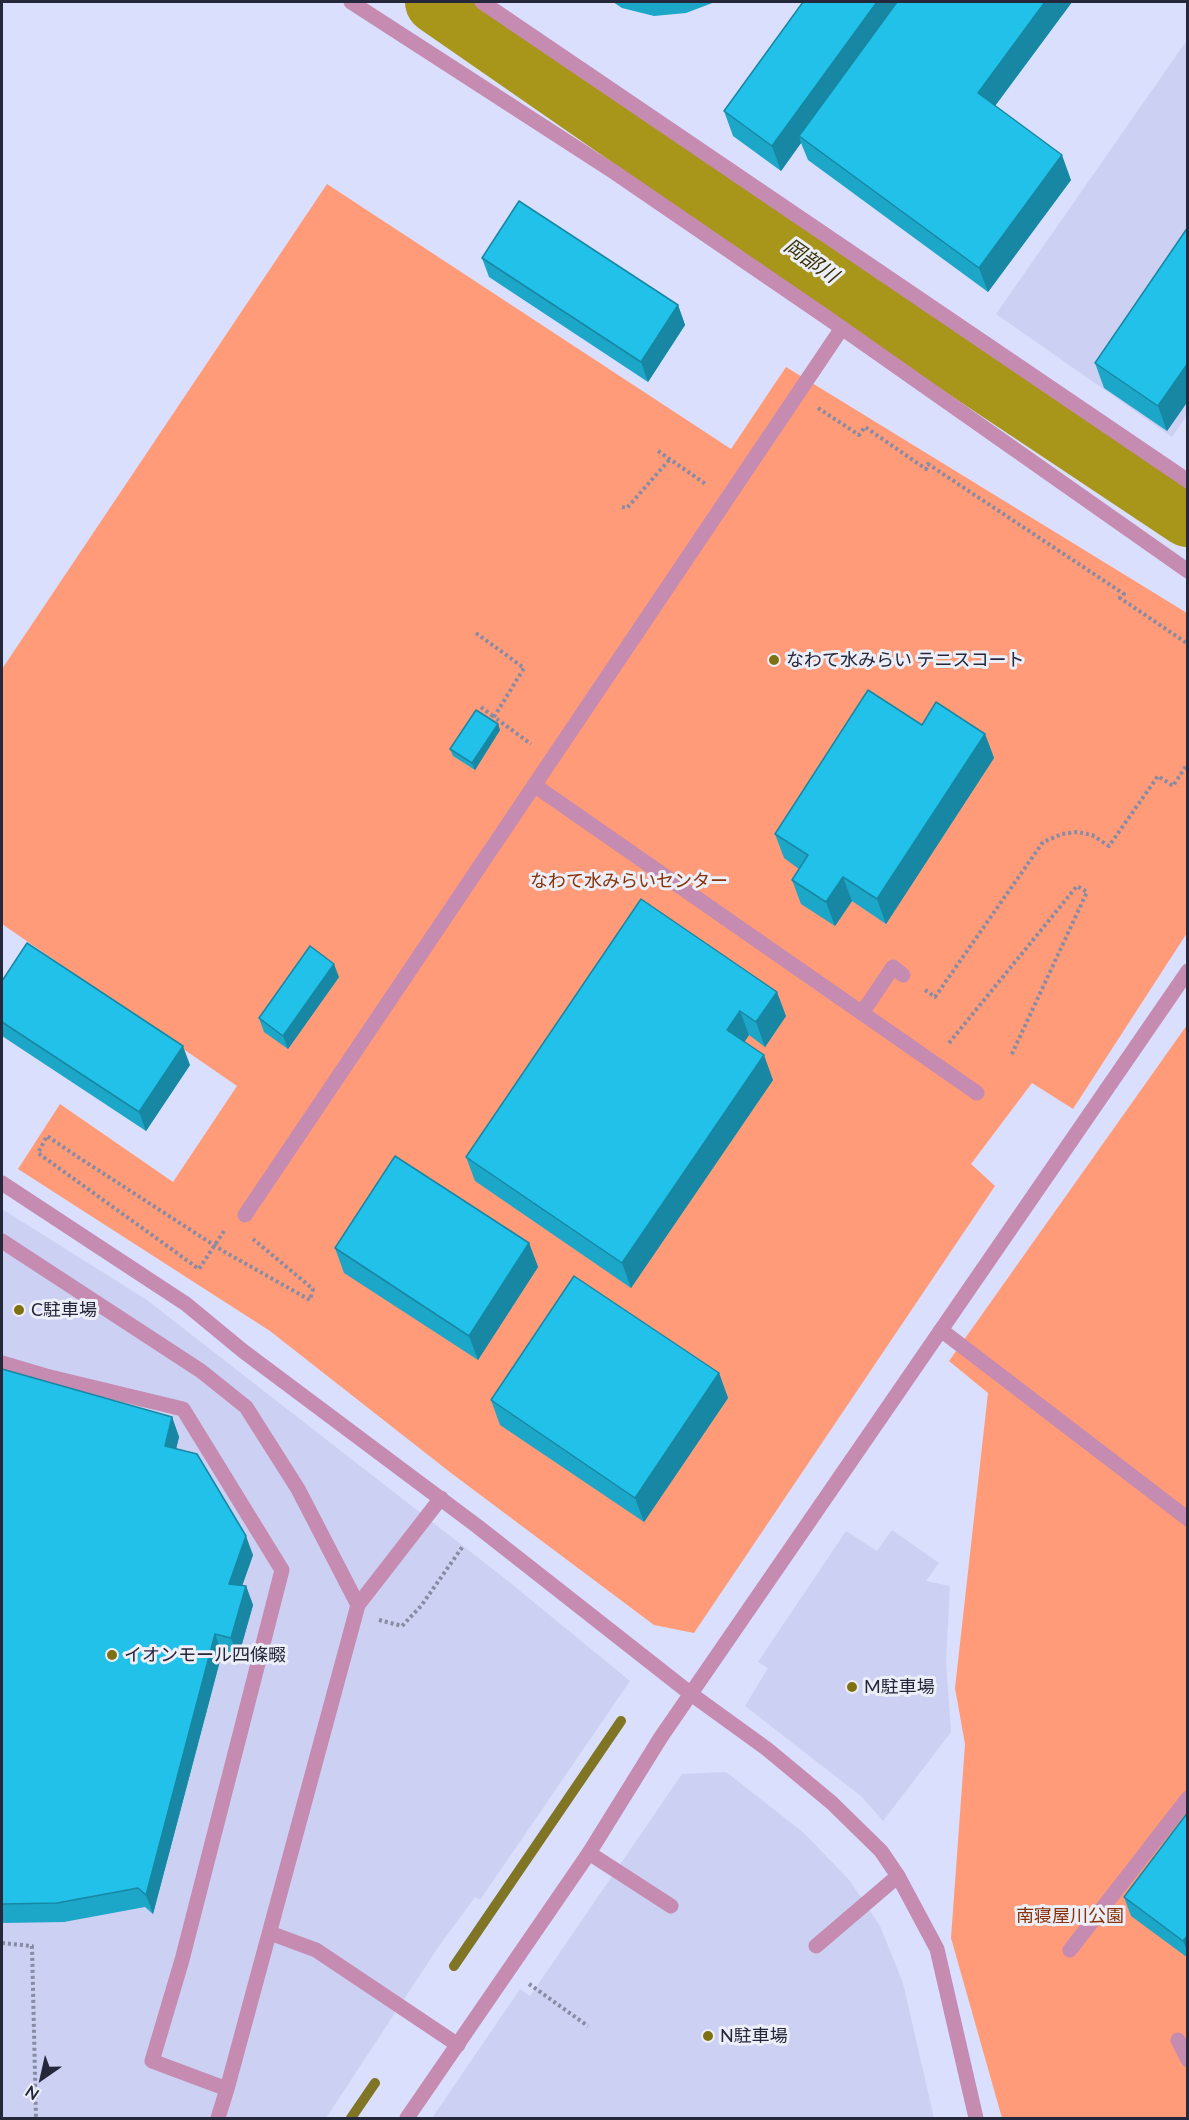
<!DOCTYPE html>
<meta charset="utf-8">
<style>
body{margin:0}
#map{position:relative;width:1189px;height:2120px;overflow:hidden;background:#dbdffe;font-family:Lato,sans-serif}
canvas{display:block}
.frame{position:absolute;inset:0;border:3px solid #25273a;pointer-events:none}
.north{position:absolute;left:12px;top:2048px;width:60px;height:60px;-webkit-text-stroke:4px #eceef8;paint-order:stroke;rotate:214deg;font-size:16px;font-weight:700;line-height:24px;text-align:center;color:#25273a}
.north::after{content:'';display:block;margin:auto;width:21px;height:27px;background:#25273a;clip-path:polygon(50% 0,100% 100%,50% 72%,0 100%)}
</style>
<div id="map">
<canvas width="1189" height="2120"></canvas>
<div class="frame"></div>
<div class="north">N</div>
</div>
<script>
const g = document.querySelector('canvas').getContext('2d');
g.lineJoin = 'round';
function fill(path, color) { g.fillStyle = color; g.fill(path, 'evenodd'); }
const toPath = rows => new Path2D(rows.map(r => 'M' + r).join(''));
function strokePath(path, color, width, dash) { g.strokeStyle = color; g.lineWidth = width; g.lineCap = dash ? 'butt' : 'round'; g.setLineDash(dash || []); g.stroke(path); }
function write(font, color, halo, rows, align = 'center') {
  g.font = font + ' Lato,"Noto Sans JP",sans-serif'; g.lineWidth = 6; g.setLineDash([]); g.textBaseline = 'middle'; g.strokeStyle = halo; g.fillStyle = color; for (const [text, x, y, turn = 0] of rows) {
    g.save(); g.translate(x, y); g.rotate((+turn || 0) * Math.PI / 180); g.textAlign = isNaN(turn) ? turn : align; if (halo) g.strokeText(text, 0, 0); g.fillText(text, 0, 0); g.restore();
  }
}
fill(toPath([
 [1187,40,1188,414,1172,437,996,314],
 [2,1209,147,1300,508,1581,630,1681,480,1900,475,1897,437,1949,326,2118,2,2118],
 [892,1530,939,1563,926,1581,950,1586,946,1661,951,1732,883,1821,862,1797,745,1706,768,1668,758,1662,846,1531,877,1551],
 [726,1772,804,1833,850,1881,880,1926,903,1983,934,2118,432,2118,520,1989,530,1996,682,1774]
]), '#ccd0f2');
fill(toPath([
 [327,184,731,449,786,367,1187,613,1187,933,1073,1109,1032,1083,971,1164,995,1186,694,1633,654,1625,451,1473,270,1331,18,1169,60,1104,173,1182,237,1086,2,924,2,669],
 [1187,1025,1187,2118,1002,2118,951,1938,965,1744,955,1688,988,1393,949,1361]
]), '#ff9b78');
strokePath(toPath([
 [454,1966,621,1721],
 [351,2118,375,2083]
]), '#807524', 10);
strokePath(toPath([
 [437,2,916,334,1188,515]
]), '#a7961a', 64);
strokePath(toPath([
 [818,408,859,435,865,427,926,469,928,464,1124,594,1120,598,1188,644],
 [658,451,707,485],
 [622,507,627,508,670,459],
 [476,633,524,668,494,717,531,744],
 [481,707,494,717],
 [925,990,935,997,1043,842,1062,834,1077,832,1092,835,1109,846,1158,776,1173,786,1188,763],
 [949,1043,1077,886,1087,892,1011,1056],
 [224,1231,199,1269,38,1153,47,1136,78,1157,223,1251,310,1300,313,1289,253,1239],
 [379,1620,402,1626,421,1606,463,1546],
 [2,1943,32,1946,36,2118],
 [529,1984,588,2026]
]), '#888ba4', 4, [3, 3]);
strokePath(toPath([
 [2,1241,201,1371,246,1407,298,1489,358,1605,227,2089],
 [941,1330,1188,1519],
 [2,1363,46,1376,183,1409,282,1570,182,1960,152,2061,227,2089,218,2118],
 [358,1605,441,1498],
 [589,1853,671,1906],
 [270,1933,316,1950,458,2045],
 [816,1946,898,1876],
 [1070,1950,1188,1798]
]), '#c58bb0', 15);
strokePath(toPath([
 [534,785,977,1093],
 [862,1013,893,967,903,975],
 [245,1215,842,328],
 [1178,2040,1188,2060]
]), '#c58bb0', 15);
strokePath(toPath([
 [351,2,614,172,829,319,1188,571],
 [482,2,1188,481],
 [2,1183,186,1304,243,1351,477,1526,691,1694]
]), '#c58bb0', 15);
strokePath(toPath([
 [691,1694,767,1749,832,1803,881,1851,898,1876,937,1949,976,2118],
 [407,2118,589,1853,661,1737,1188,971]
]), '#c58bb0', 15);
fill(toPath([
 [613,2,715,2,686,13,654,16,622,8],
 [803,2,1072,2,995,106,1071,180,988,292,808,160,801,143,781,171,733,136,724,111],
 [1188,227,1188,401,1167,431,1104,388,1095,363],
 [482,258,678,305,685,325,648,382,489,277],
 [498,724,500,730,475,770,453,756,450,749],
 [922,725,985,734,994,758,886,924,852,901,835,926,801,904,792,880,799,869,784,858,775,834],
 [641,899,786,1016,765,1047,749,1035,744,1042,773,1080,631,1288,475,1181,466,1157],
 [339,977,288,1049,264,1032,259,1018],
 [2,981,190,1065,146,1131,2,1036],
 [529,1243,538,1267,478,1360,344,1273,335,1248],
 [2,1369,172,1417,179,1437,176,1449,253,1555,242,1586,246,1586,253,1605,238,1658,222,1653,153,1914,145,1907,64,1922,2,1923],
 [719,1373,728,1398,644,1522,500,1425,491,1400],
 [1188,1812,1188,1958,1131,1916,1124,1897]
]), '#1ca6c8');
fill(toPath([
 [877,2,904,2,799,136,801,143,781,171,772,146],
 [1045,2,1072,2,986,118,978,93],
 [1062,155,1071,180,988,292,979,268],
 [678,305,685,325,648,382,641,362],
 [1188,363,1188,401,1167,431,1158,406],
 [498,724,500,730,475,770,472,763],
 [985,734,994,758,886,924,877,899],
 [843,877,852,901,835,926,826,902],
 [334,964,339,977,288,1049,283,1036],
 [777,992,786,1016,765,1047,756,1022],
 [740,1011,749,1035,736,1055,727,1030],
 [183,1046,190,1065,146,1131,139,1112],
 [764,1055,773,1080,631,1288,622,1263],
 [529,1243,538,1267,478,1360,469,1336],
 [719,1373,728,1398,644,1522,635,1498],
 [172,1417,179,1437,172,1465,165,1446],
 [246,1536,253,1555,236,1603,229,1584],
 [246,1586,253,1605,238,1658,231,1638],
 [215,1634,222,1653,153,1914,146,1895],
 [1188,1935,1188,1953,1183,1941]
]), '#1787a3');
const building = toPath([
 [803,2,877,2,772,146,724,111,803,2],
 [897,2,1045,2,978,93,1062,155,979,268,799,136,897,2],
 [519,201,678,305,641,362,482,258,519,201],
 [1188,227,1188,363,1158,406,1095,363,1188,227],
 [868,690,922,725,936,702,985,734,877,899,843,877,826,902,792,880,808,855,775,834,868,690],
 [476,710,498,724,472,763,450,749,476,710],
 [641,899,777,992,756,1022,740,1011,727,1030,764,1055,622,1263,466,1157,641,899],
 [27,943,183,1046,139,1112,2,1022,2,981,27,943],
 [310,946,334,964,283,1036,259,1018,310,946],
 [395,1156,529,1243,469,1336,335,1248,395,1156],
 [574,1276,719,1373,635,1498,491,1400,574,1276],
 [2,1369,172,1417,165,1446,197,1454,246,1536,229,1584,246,1586,231,1638,215,1634,146,1895,138,1888,57,1903,2,1904,2,1369],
 [1188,1812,1188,1935,1183,1941,1124,1897,1188,1812]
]);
fill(building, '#21c1e9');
strokePath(building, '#1787a3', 1.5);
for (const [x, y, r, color] of [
 [774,660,6,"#7f7111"],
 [19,1310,6,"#7f7111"],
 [112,1655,6,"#7f7111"],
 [852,1687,6,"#7f7111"],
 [708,2036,6,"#7f7111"]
]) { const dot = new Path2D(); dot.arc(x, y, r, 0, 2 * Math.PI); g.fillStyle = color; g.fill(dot); strokePath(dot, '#eceef8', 2); }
write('18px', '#25273a', '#eceef8', [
 ["なわて水みらい テニスコート",786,660],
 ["C駐車場",31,1310],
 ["イオンモール四條畷",124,1655],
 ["M駐車場",864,1687],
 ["N駐車場",720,2036]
], 'left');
write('18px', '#883007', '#eceef8', [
 ["なわて水みらいセンター",629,881],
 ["南寝屋川公園",1070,1916]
]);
write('italic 20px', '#373000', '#eceef8', [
 ["岡部川",811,261,35]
]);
</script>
